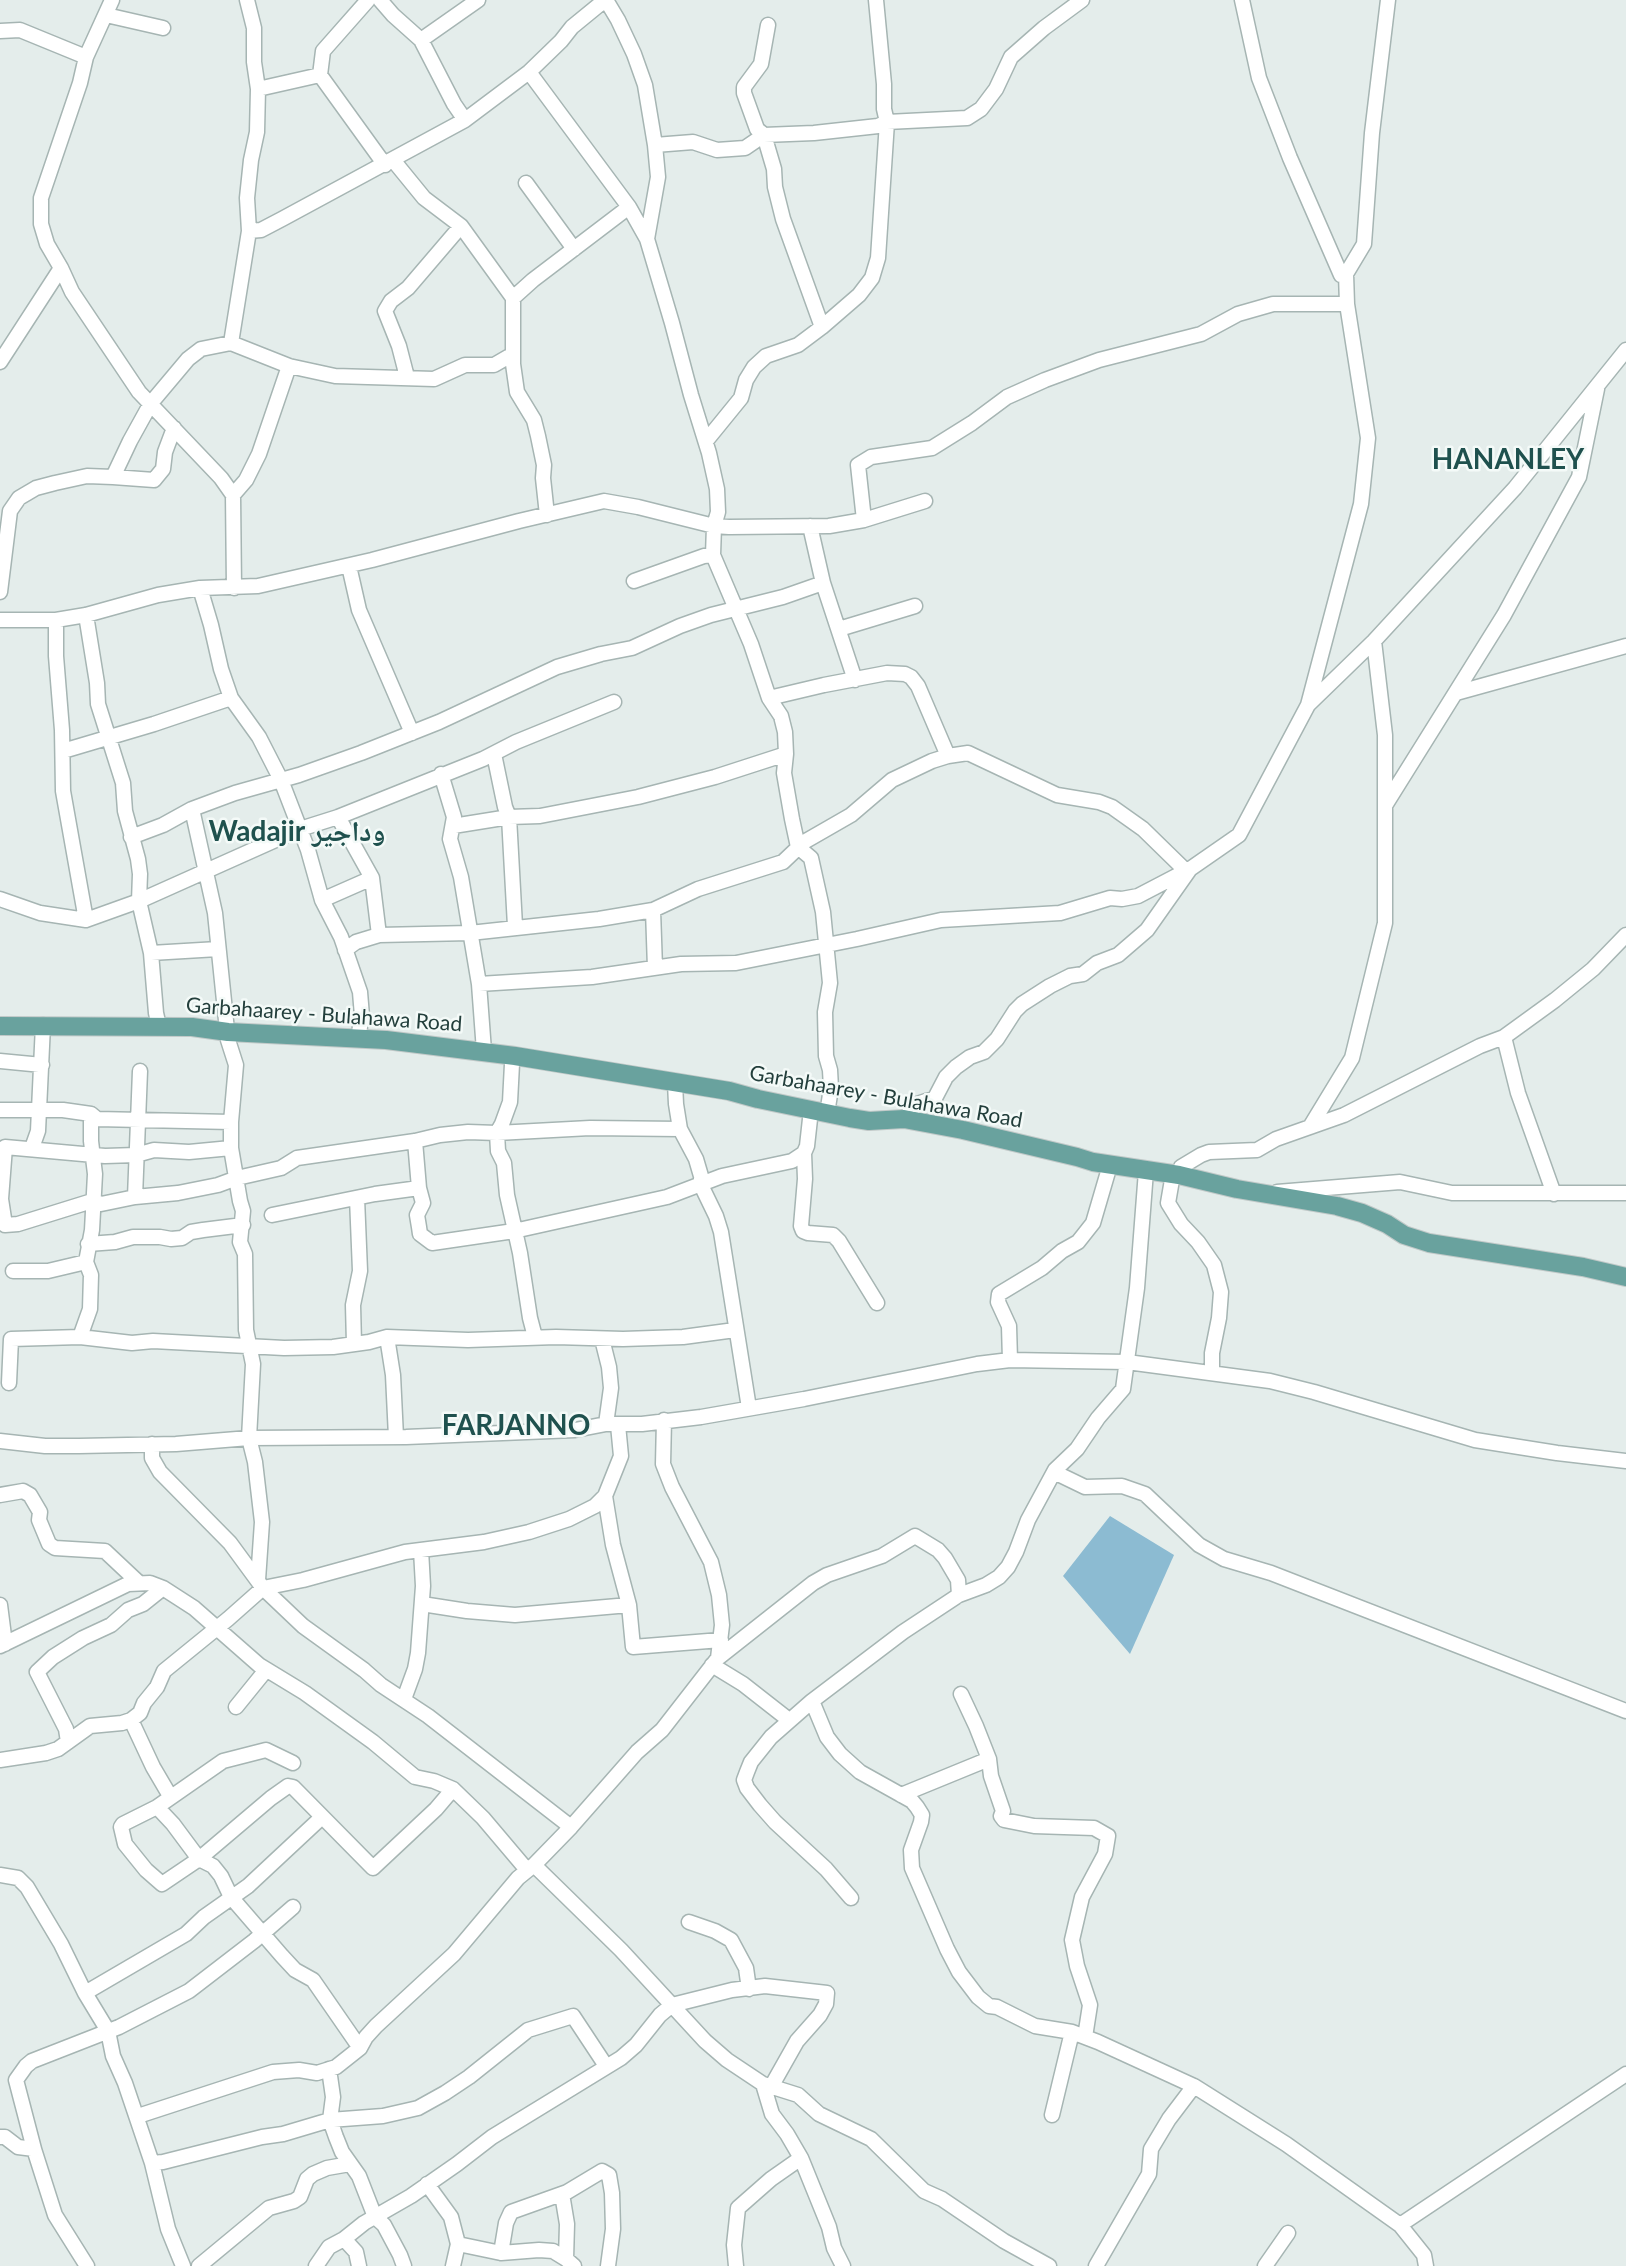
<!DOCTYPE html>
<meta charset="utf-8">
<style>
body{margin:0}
canvas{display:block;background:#e4edeb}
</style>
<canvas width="1626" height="2266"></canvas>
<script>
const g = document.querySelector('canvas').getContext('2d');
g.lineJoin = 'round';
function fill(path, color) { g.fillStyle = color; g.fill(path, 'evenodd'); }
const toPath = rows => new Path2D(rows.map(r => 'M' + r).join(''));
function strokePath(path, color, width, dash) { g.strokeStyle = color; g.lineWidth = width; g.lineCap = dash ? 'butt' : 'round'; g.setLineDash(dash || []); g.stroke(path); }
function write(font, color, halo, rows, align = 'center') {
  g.font = font + ' Lato,"Noto Naskh Arabic",sans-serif'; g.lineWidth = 5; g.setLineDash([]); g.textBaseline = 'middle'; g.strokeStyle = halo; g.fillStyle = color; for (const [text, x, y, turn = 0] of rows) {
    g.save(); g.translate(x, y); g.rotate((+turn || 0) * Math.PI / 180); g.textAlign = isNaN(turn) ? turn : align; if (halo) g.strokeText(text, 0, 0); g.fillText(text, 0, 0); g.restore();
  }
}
fill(toPath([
 [1110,1516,1174,1555,1130,1654,1063,1576]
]), '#8cbbd2');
const minor = toPath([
 [380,0,393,15,421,40,454,104,465,120],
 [606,0,618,20,634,54,645,85,655,145,658,177,647,239],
 [1242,0,1259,78,1290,158,1341,275,1346,274],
 [106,15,163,28],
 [768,25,761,64,744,87,744,93,757,129,764,135,774,169,775,187,783,219,822,327],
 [0,31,20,30,86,57],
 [421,40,478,0],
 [529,72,629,207,647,239,672,323,691,395,709,453,717,489,718,512,714,526,713,555,751,644,769,698,781,716,785,732,786,754,784,773,792,819,798,847,811,858,823,912,830,983,825,1012,826,1056,830,1070,831,1088,827,1114],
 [320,75,385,165],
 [258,89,320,75,323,51,368,0],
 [655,145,693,142,717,150,745,148,764,135,814,133,878,126,887,122,884,109,884,84,876,0],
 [393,160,424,198,461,226,513,298],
 [526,183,574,249],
 [249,231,261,230,282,219,465,120,529,72,561,41,572,27,605,0],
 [61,268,72,292,139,392,221,478,233,495,234,588],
 [231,343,289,366,335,376,434,379,465,365,494,365,513,354],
 [0,362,61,268,47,244,41,224,41,198,80,83,86,57,112,0],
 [407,377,399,346,385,311,391,301,408,288,461,226],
 [706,441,741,398,746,380,754,367,766,356,798,345,822,327,859,295,872,278,878,258,887,122,967,118,981,109,996,89,1011,57,1044,28,1082,0],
 [113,477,154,480,163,469,165,452,174,428],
 [233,495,246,480,259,454,289,366],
 [547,515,543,478,544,465,538,436,534,420,517,392,513,364,513,298,533,280,629,207],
 [864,520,858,465,871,457,932,448,972,423,1007,397,1045,380,1099,360,1201,334,1238,314,1273,304,1347,304],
 [810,526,823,583,855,680],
 [349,566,359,610,412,733],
 [634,581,704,556,713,555],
 [200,588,211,625,221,669,231,698,259,737,281,780,308,850,322,900,341,937,360,992,362,1016,358,1038],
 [0,592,10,511,19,498,36,488,55,483,87,476,113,477,130,441,151,403,188,359,201,349,231,343,249,231,247,198,251,160,257,132,258,89,254,62,254,28,247,0],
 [86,615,97,683,98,704,123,783,125,811,138,859,140,874,139,901,151,953,156,1013,159,1026],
 [0,620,56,620,86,615,158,595,200,588,258,586,372,560,519,521,604,501,638,507,714,526,729,527,829,526,864,520,925,501],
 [56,620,56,656,62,730,63,791,86,920],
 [839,629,915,606],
 [1456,693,1626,646],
 [769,698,824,685,887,673,905,674,911,677,918,686,948,756],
 [1309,704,1374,641,1515,488,1626,350],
 [63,751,154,724,231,698],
 [494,754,505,807,509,817,515,926],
 [441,774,454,817,450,839,461,877,479,984,484,1051],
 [1386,804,1504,615,1579,477,1597,389],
 [192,809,215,913,228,1040,236,1065,231,1122,231,1148,240,1201,243,1211,240,1242,245,1254,246,1330,253,1364,249,1438,255,1462,262,1522,258,1580],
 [338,817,372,878,379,935],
 [453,826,509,817,540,816,638,797,715,777,786,754],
 [131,837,163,825,192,809,235,793,299,775,361,753,439,722,557,667,601,654,632,648,680,626,711,615,783,597,823,583],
 [0,899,40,913,86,920,139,901,300,829,338,817,483,759,516,742,614,702],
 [322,900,372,878],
 [653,910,655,968],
 [345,950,356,942,379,935,470,933,599,919,653,910,698,889,783,862,804,842,851,815,892,780,932,761,948,756,968,753,1057,795,1099,802,1112,807,1143,829,1186,871],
 [151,953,218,949],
 [479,984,592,977,681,964,736,963,857,939,941,920,1060,913,1110,898,1122,899,1138,896,1184,872],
 [1504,1037,1518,1093,1554,1194],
 [0,1061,42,1065],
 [675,1083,676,1104,680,1129,696,1159,701,1176,701,1185,716,1216,721,1232,749,1408],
 [0,1110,63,1110,91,1114,97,1119,231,1122],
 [904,1119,917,1104,935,1098,946,1077,956,1067,970,1057,984,1052,997,1039,1015,1011,1022,1004,1050,986,1070,976,1083,974,1097,963,1118,955,1147,930,1190,869,1239,835,1308,705,1361,504,1368,438,1347,304,1346,274,1364,244,1372,133,1388,0],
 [1310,1127,1352,1058,1385,923,1385,735,1374,641],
 [415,1141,419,1188,423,1203,417,1215,419,1227,420,1234,432,1243,514,1231,667,1197,722,1176,792,1161,804,1153,807,1146,811,1110],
 [32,1148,38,1131,43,1025],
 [231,1148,189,1152,154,1150,136,1155,105,1156,5,1147,1,1199,5,1225,18,1224,92,1201,101,1204,135,1197,178,1193,218,1185,237,1178,281,1168,297,1158,415,1141,440,1135,468,1132,497,1133,502,1124,510,1102,512,1064,515,1056],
 [804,1153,805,1179,801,1226,803,1231,808,1233,833,1235,839,1241,877,1303],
 [1173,1174,1168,1203,1181,1224,1198,1242,1214,1265,1221,1292,1219,1318,1212,1353,1212,1373],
 [1179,1175,1181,1167,1201,1155,1209,1152,1257,1150,1276,1139,1344,1115,1480,1046,1504,1037,1555,1000,1593,969,1626,935],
 [1277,1192,1400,1182,1452,1193,1626,1193],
 [135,1197,140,1071],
 [272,1215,375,1194,419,1188],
 [88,1244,115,1242,133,1237,160,1237,171,1239,182,1238,191,1232,203,1230,243,1225],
 [13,1271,48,1271,86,1262],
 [80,1337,90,1309,91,1275,86,1262,92,1230,95,1174,91,1141,91,1114],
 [387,1337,393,1375,396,1437],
 [535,1337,530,1318,520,1253,507,1195,504,1163,498,1151,497,1133,590,1128,680,1129],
 [602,1339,609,1367,611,1388,606,1424],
 [354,1344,353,1305,360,1271,357,1198],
 [1010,1360,1009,1326,998,1302,999,1294,1042,1268,1062,1251,1078,1242,1093,1223,1110,1165],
 [9,1383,11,1339,80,1337,132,1343,153,1341,284,1348,333,1347,369,1342,387,1337,468,1340,556,1337,623,1339,683,1337,735,1330],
 [664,1420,663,1464,672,1487,711,1562,719,1595,722,1625,718,1658],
 [0,1441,45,1446,79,1446,176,1444,249,1438,406,1437,575,1430,606,1424,642,1424,701,1417,804,1399,977,1364,1010,1360,1127,1362,1270,1381,1314,1392,1475,1440,1557,1453,1626,1461],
 [152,1444,152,1458,160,1472,230,1543,263,1588,303,1626,364,1670,381,1685,428,1716,571,1827],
 [1054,1472,1085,1487,1122,1486,1145,1494,1199,1545,1224,1559,1271,1573,1626,1711],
 [0,1495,23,1491,30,1495,40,1512,39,1520,49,1544,55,1548,105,1551,138,1582],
 [605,1496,613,1545,629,1605,633,1647,721,1640],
 [422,1604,467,1611,515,1615,629,1605],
 [0,1605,5,1644],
 [0,1646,128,1584,150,1583,163,1588,194,1608,259,1665,305,1693,373,1742,415,1777,434,1781,453,1789,483,1818,527,1870],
 [712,1665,743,1684,789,1720],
 [961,1694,976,1726,989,1759,991,1776,1003,1811,1001,1816,1004,1820,1034,1826,1094,1828,1108,1836,1105,1854,1082,1897,1072,1940,1077,1966,1090,2005,1085,2037],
 [404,1699,415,1669,418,1653,423,1586,421,1550],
 [812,1701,827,1737,840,1754,860,1772,912,1801,917,1807,922,1815,921,1822,911,1850,912,1868,947,1949,959,1972,978,1997,989,2006,997,2007,1035,2026,1072,2032,1098,2042,1194,2086,1286,2144,1400,2225,1424,2255,1426,2266],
 [236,1707,266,1670],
 [131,1720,153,1767,170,1796],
 [68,1742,66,1729,37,1672,53,1657,83,1638,111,1625,128,1610,143,1604,163,1588],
 [0,1760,46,1753,58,1749,90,1726,122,1723,131,1720,140,1713,144,1703,157,1687,164,1671,228,1619,263,1588,303,1580,405,1552,484,1542,529,1532,569,1519,595,1506,605,1496,621,1456,618,1425],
 [293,1763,266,1750,223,1761,157,1807,123,1824,121,1827,125,1844,146,1870,162,1884,199,1859,271,1798,288,1786,293,1787,373,1868,436,1809,453,1789],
 [901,1795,989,1759],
 [157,1807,173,1824,199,1859,213,1866,221,1876,231,1897,282,1956,295,1970,313,1980,360,2048],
 [534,1865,621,1950,705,2041,727,2060,763,2084,798,2095,819,2114,871,2139,924,2191,942,2199,1004,2241,1049,2266],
 [0,1875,18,1878,27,1887,61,1944,85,1993,108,2031,113,2056,125,2083,152,2163,168,2229,183,2266],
 [851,1898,826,1869,775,1822,760,1805,747,1788,744,1780,747,1772,751,1762,771,1737,812,1701,903,1632,959,1595,986,1585,999,1577,1008,1567,1016,1552,1028,1520,1055,1470,1077,1449,1098,1418,1123,1389,1137,1288,1146,1171],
 [689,1922,715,1931,731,1940,746,1968,749,1989],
 [85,1993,186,1934,204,1917,248,1886,322,1817],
 [329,2069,333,2097,330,2120,336,2137,342,2152,359,2176,375,2217,384,2225,400,2255,404,2266],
 [763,2084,772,2114,787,2134,801,2158,829,2227,834,2248,843,2266],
 [1052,2115,1072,2032],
 [138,2116,273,2072,299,2070,317,2073,336,2067,360,2048,366,2037,376,2026,454,1954,518,1878,534,1865,571,1827,637,1752,662,1730,718,1658,813,1583,827,1575,882,1556,915,1536,938,1550,945,1558,958,1580,959,1595],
 [0,2137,5,2137,18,2147,34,2149,55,2215,87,2266],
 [34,2149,16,2080,26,2066,32,2061,119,2027,189,1991,254,1941,293,1907],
 [152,2163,163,2162,262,2137,283,2134,330,2120,383,2116,418,2108,445,2093,469,2077,528,2030,573,2016,606,2066],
 [427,2184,451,2217,458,2244,453,2266],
 [562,2194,567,2224,566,2259],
 [1400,2225,1626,2074],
 [344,2239,356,2252,359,2266],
 [458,2244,501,2253,539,2250,553,2251,566,2259,574,2266],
 [501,2253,506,2223,511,2212,567,2192,602,2171,609,2175,612,2193,613,2229,608,2266],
 [199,2266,269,2208,294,2201,300,2197,307,2179,313,2174,327,2168,350,2164],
 [316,2266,329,2247,344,2239,364,2223,411,2196,457,2164,492,2137,621,2058,636,2045,660,2015,672,2005,732,1990,765,1986,827,1993,826,2004,820,2015,797,2041,771,2087],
 [736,2266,734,2245,738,2208,771,2179,801,2158],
 [1096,2266,1149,2174,1151,2149,1169,2119,1194,2086],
 [1265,2266,1288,2233]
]);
const major = toPath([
 [0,1026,192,1027,228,1032,386,1040,515,1056,729,1091,758,1099,850,1118,869,1121,904,1119,963,1130,1077,1157,1093,1162,1179,1175,1237,1189,1337,1206,1362,1213,1387,1224,1404,1235,1429,1243,1583,1267,1626,1277]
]);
strokePath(minor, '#a6b5b3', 17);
strokePath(major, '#c1c9c8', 20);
strokePath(minor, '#fff', 14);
strokePath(major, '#69a29e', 18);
write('21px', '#233f3c', '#f4faf8', [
 ["Garbahaarey - Bulahawa Road",324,1015,4],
 ["Garbahaarey - Bulahawa Road",886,1097,10]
]);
write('bold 28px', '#1f514e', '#f4faf8', [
 ["HANANLEY",1508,460],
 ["Wadajir وداجير",297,832],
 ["FARJANNO",516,1426]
]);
</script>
